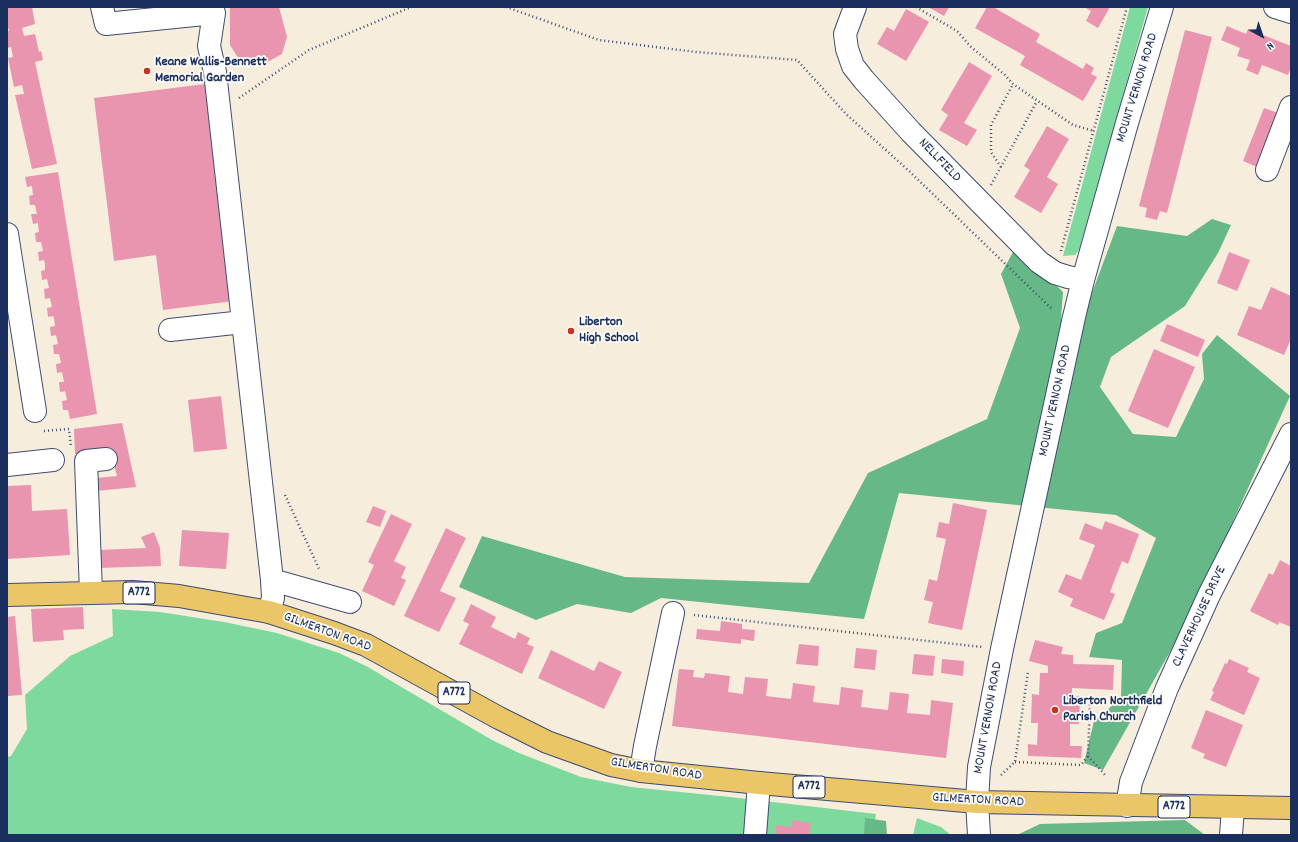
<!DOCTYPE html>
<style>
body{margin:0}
#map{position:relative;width:1298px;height:842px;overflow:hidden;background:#f7eddc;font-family:Dekko,sans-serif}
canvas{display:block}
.frame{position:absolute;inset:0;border:8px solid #1b2f5e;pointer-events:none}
.north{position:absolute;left:1242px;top:16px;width:40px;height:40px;-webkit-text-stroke:3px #fdfcf7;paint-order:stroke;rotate:140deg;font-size:11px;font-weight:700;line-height:16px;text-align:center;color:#1b2f5e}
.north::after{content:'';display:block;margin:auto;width:14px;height:18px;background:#1b2f5e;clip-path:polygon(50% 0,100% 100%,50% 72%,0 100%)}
</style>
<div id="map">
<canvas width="1298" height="842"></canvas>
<div class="frame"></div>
<div class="north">N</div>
</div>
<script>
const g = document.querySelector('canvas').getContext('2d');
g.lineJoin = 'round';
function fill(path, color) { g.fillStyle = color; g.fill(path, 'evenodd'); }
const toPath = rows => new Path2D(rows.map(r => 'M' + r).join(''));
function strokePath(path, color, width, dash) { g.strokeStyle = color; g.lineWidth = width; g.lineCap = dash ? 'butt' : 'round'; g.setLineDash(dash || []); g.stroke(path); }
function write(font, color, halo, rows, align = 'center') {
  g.font = font + ' Dekko,sans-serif'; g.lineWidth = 3.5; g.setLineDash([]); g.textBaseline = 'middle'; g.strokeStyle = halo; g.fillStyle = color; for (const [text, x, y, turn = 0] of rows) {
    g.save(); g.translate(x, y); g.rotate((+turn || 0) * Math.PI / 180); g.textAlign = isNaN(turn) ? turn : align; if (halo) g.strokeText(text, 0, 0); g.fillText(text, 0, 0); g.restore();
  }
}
fill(toPath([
 [1130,7,1148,7,1079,250,1075,255,1063,256],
 [112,609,160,612,224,622,277,633,339,653,368,667,398,685,492,740,519,753,581,777,631,787,730,797,876,814,873,835,7,835,7,757,11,756,27,729,25,695,70,656,113,636],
 [917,818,941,827,951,835,913,835]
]), '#7ed99f');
fill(toPath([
 [1212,219,1231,225,1218,253,1185,306,1111,357,1100,387,1133,434,1176,437,1204,379,1202,354,1217,335,1290,396,1188,620,1103,770,1084,763,1094,721,1121,698,1122,660,1089,657,1096,633,1122,623,1156,538,1116,515,899,493,864,619,661,598,631,613,577,604,536,620,459,587,482,536,625,577,809,583,868,473,987,419,1020,328,1001,274,1013,252,1048,277,1063,292,1061,319,1081,322,1117,226,1187,236],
 [865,818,886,821,887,835,864,835],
 [1185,820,1205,835,1017,835,1040,824]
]), '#66b986');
fill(toPath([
 [7,7,32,7,35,24,22,28,24,36,35,34,39,52,41,51,43,60,35,62,57,164,32,169,15,95,24,94,22,85,14,87,8,58,13,57,11,47,7,48,7,31,9,31,7,23],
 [230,7,279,7,287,37,282,54,262,65,240,61,230,45],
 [928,7,949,7,944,16],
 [987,7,993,7,1040,34,1036,42,1083,69,1086,63,1094,68,1091,74,1097,77,1083,101,1020,65,1025,56,975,28],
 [1084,7,1110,7,1098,28,1086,21,1091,11],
 [906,9,929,22,906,61,877,44,887,27,894,31],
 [1227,26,1246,34,1248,29,1291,46,1291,67,1288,75,1262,65,1258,75,1246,70,1250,60,1237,56,1240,48,1221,40],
 [1185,30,1212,37,1167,213,1160,211,1157,220,1145,217,1147,208,1139,206],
 [969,62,992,76,964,123,977,130,967,146,939,130,948,115,941,110],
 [205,84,234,301,163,310,156,255,114,261,94,98],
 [1264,108,1278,113,1257,167,1243,161],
 [1047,126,1069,139,1047,177,1058,184,1041,213,1014,197,1030,170,1024,166],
 [58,172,97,414,70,419,68,410,63,410,62,401,67,400,65,391,60,392,59,382,64,382,62,372,57,373,56,364,61,363,59,354,54,354,53,345,58,344,56,335,51,336,50,327,55,326,54,318,53,316,48,317,47,308,52,307,50,298,45,299,44,289,49,288,47,279,42,280,41,271,45,270,45,263,44,260,39,261,38,252,43,251,41,242,36,242,35,233,39,232,38,225,38,223,33,224,31,214,37,214,35,205,30,205,29,196,33,195,32,186,27,187,25,177],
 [1229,252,1250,260,1237,291,1217,283],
 [1271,287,1291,296,1291,339,1284,355,1237,335,1249,306,1261,310],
 [1167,324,1205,340,1198,357,1160,341],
 [1154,349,1195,367,1168,428,1128,411],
 [221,396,227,449,194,452,188,400],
 [122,423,136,487,97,491,96,478,117,476,110,451,75,454,74,429],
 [31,485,32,511,67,509,70,555,7,559,7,486],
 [953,503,987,510,962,630,928,623,933,602,924,600,929,579,937,581,946,539,936,537,939,522,949,524],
 [373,506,386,511,380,527,366,522],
 [391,514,412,524,394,561,406,567,401,578,406,580,394,606,362,591,374,565,368,562],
 [1105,521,1139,534,1128,564,1122,561,1110,592,1115,594,1104,620,1070,606,1073,599,1058,592,1066,574,1081,580,1095,545,1079,539,1085,523,1102,530],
 [446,528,466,538,440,591,456,598,439,632,404,616],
 [182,530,229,533,226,569,179,566],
 [154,532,160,548,161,566,98,568,98,550,146,548,141,537],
 [1280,560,1291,566,1291,627,1279,622,1278,625,1250,611,1269,573,1273,575],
 [471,604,496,617,491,627,515,639,518,632,530,638,527,644,534,647,522,674,459,644,469,624,463,621],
 [83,607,84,629,63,630,64,640,33,642,31,609],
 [15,616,22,695,7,696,7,617],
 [721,621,742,624,742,629,755,630,754,641,741,639,741,644,696,639,697,629,720,631],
 [1035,640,1063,647,1061,654,1073,655,1073,664,1114,665,1113,690,1072,688,1072,696,1080,696,1079,724,1070,724,1070,746,1082,746,1081,758,1028,756,1028,744,1037,745,1038,723,1031,723,1032,694,1039,695,1040,673,1048,673,1048,666,1029,661],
 [799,644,819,646,818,666,796,664],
 [856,648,877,650,875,670,854,668],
 [551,650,594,671,599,661,622,672,604,709,538,678],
 [914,654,935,656,933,676,912,674],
 [942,659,964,661,963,676,941,673],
 [1229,659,1249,668,1247,672,1260,678,1244,715,1210,700,1214,692,1212,691,1225,663,1227,664],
 [679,669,694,670,693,677,704,678,705,673,730,676,728,692,743,694,745,677,768,679,766,696,791,699,793,683,815,686,813,702,839,705,841,687,863,690,861,707,888,710,890,692,909,694,907,713,930,715,931,700,953,703,946,758,672,726],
 [1206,710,1243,725,1226,767,1203,758,1205,754,1191,748],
 [792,820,811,823,809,835,775,835,776,825,791,827]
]), '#e995b0');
const minor = toPath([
 [102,7,106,24,214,13,209,46,215,72,272,580,273,598,269,612],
 [855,7,845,34,847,49,853,66,864,80,911,132,1039,262,1055,273,1068,277,1083,280],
 [1275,7,1291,12],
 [1267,170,1291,107],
 [7,234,35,411],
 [170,330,243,322],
 [7,465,53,460],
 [272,580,350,602],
 [91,592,86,461,106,459],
 [641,771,645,746,673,613],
 [1127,806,1131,782,1167,688,1209,595,1291,434],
 [755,835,759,783],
 [979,835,977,802,979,767,1002,649,1074,317,1083,280,1127,123,1162,7],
 [1231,835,1233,808]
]);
const major = toPath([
 [7,595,133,592,179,596,269,612,334,633,366,645,499,718,547,742,611,765,641,771,759,783,977,802,1291,808]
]);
strokePath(minor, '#3c4c71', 24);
strokePath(major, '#3c4c71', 24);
strokePath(toPath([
 [506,7,599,40,696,52,797,60,846,114,909,171,1053,310],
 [916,7,957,31,971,47,1005,75,1013,84,1073,125,1094,131],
 [239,98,309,50,411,7],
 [1001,167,991,152,991,125,1013,84],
 [991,185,1037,101],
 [1061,251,1127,7],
 [44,431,69,429,71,447],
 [285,495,320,571],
 [694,615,982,647],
 [1088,756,1106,776],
 [1015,762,1081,765,1088,756,1090,702],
 [1001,775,1015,762,1028,672]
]), '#3c4c71', 2.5, [1, 3]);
strokePath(minor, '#fff', 22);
strokePath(major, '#eac669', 22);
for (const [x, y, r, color] of [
 [147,71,4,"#c8321e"],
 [571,331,4,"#c8321e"],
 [1055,710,4,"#c8321e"]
]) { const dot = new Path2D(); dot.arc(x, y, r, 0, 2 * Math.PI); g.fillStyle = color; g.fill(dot); strokePath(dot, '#fdfcf7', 1.5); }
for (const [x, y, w] of [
 [139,593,32],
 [454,693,32],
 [809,787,32],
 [1174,807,32]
]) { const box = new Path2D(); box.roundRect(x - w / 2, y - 11, w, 22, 3); g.fillStyle = '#fdfcf7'; g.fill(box); strokePath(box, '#1b2f5e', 1); }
write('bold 13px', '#1b2f5e', null, [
 ["A772",139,593],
 ["A772",454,693],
 ["A772",809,787],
 ["A772",1174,807]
]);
write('bold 14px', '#1b2f5e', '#fdfcf7', [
 ["Keane Wallis-Bennett",155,63],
 ["Memorial Garden",155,79],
 ["Liberton",579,323],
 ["High School",579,339],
 ["Liberton Northfield",1063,702],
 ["Parish Church",1063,718]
], 'left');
write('14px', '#1b2f5e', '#fdfcf7', [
 ["MOUNT VERNON ROAD",1138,88,-73],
 ["NELLFIELD",939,161,46],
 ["MOUNT VERNON ROAD",1056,401,-78],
 ["CLAVERHOUSE DRIVE",1200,617,-65],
 ["GILMERTON ROAD",327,633,20],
 ["MOUNT VERNON ROAD",989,718,-80],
 ["GILMERTON ROAD",656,770,9],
 ["GILMERTON ROAD",978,801,3]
]);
</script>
